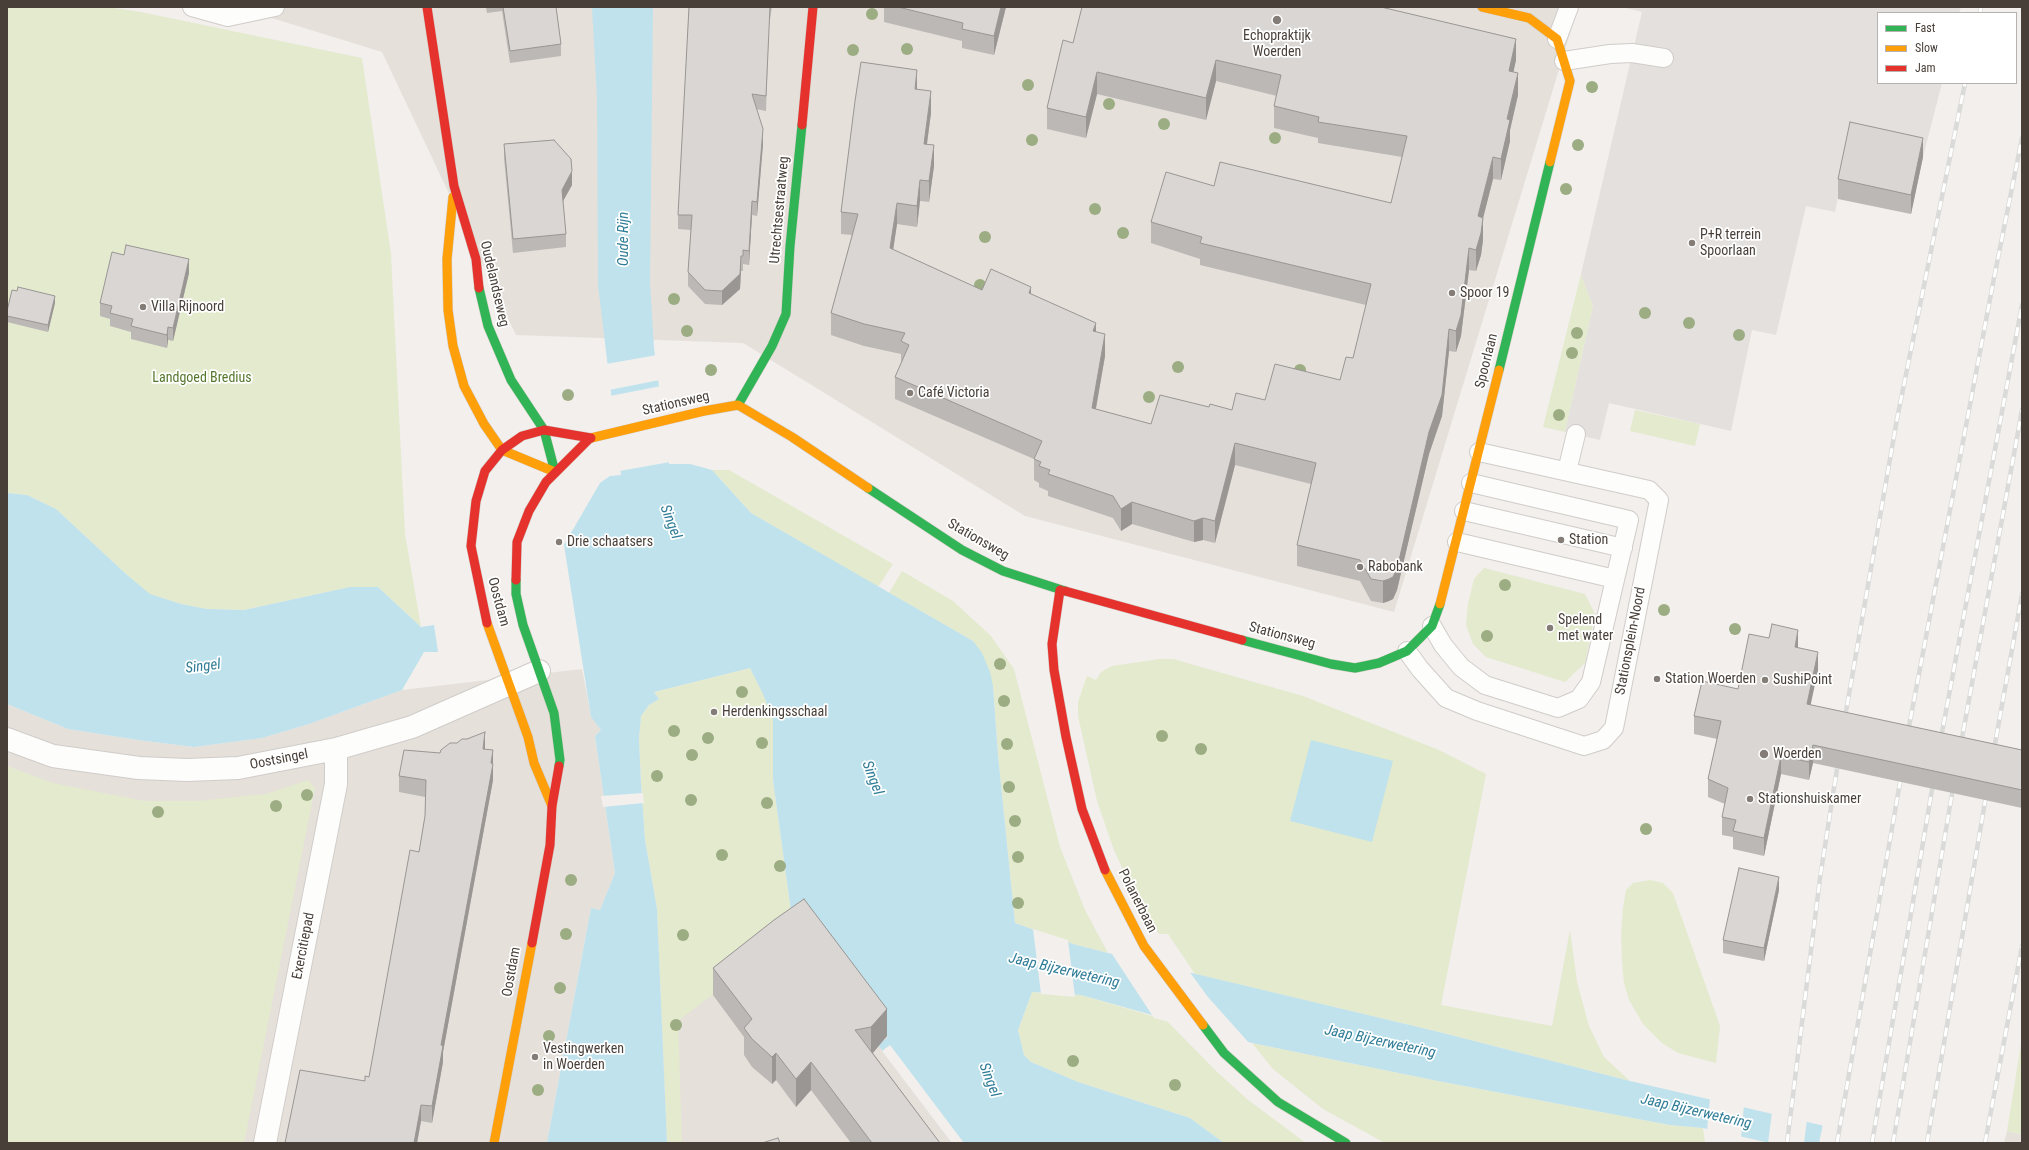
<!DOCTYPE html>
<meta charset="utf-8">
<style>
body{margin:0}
#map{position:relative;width:2029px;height:1150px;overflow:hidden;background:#f2efec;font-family:"Roboto Condensed",sans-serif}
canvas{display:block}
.frame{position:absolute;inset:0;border:8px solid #483f38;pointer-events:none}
.legend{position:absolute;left:1877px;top:12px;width:140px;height:72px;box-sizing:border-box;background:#fff;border:1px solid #b6b2af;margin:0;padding:5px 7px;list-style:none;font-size:12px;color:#483f38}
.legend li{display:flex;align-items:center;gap:8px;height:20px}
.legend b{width:20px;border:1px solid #b6b2af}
</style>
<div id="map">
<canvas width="2029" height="1150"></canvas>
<div class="frame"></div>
<ul class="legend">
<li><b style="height:5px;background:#30b455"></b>Fast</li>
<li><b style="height:5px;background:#ff9f0a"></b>Slow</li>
<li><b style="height:5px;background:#e5322d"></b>Jam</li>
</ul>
</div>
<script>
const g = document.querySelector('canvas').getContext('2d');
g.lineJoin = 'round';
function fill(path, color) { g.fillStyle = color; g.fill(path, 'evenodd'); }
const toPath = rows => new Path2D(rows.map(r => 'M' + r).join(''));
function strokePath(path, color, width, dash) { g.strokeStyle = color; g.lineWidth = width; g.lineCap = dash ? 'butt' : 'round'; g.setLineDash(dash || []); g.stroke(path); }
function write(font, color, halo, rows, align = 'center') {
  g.font = font + ' "Roboto Condensed",sans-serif'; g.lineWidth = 3.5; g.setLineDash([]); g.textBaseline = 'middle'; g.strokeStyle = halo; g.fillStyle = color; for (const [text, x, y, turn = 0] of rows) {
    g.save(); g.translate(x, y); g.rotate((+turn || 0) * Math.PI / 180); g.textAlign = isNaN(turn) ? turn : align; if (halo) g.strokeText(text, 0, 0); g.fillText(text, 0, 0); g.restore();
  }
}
fill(toPath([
 [236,7,1578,7,1394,612,1025,516,743,343,516,335,382,52],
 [582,669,591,716,601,730,595,736,615,873,600,910,591,908,547,1143,7,1143,7,704,68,729,138,740,194,747,262,738,309,724,402,690],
 [649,705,804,926,889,1038,878,1045,952,1143,667,1143],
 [2022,1126,2022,1143,2004,1143,2007,1131,2020,1134]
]), '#e5e0da');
fill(toPath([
 [7,7,107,7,141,12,362,58,391,254,405,534,421,627,378,587,350,587,244,610,207,609,181,604,149,594,126,574,56,509,27,495,7,493],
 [1581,274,1593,306,1565,432,1543,427],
 [1635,410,1700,424,1695,446,1630,431],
 [712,470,729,470,893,564,878,587,751,513],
 [1484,568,1585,594,1595,614,1585,663,1565,682,1486,657,1473,644,1466,625,1468,604,1474,579],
 [902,571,953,601,991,636,1014,669,1060,847,1085,910,1108,953,1073,944,1015,923,998,755,993,686,973,641,889,593],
 [1160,659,1173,659,1303,696,1439,750,1486,774,1441,1005,1552,1026,1570,930,1577,982,1589,1026,1604,1057,1630,1081,1439,1032,1195,974,1168,934,1159,934,1132,890,1114,850,1097,801,1078,716,1078,702,1087,676,1096,680,1101,672,1112,666],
 [750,668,763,694,773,720,773,780,794,933,678,1021,682,1143,667,1143,657,909,645,840,641,783,639,739,641,716,649,705,659,699,654,692],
 [7,766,53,783,144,801,198,801,266,794,308,780,315,788,244,1143,7,1143],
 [1650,880,1663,883,1673,893,1720,1026,1716,1063,1678,1053,1662,1043,1643,1024,1629,1000,1624,983,1622,962,1621,935,1623,908,1626,890,1633,883],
 [1032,992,1081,995,1166,1020,1215,1070,1248,1100,1306,1143,1224,1143,1190,1118,1078,1082,1031,1062,1024,1055,1018,1030],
 [2022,1038,2022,1126,2021,1134,2007,1131],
 [1252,1043,1438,1081,1670,1125,1703,1128,1705,1143,1385,1143,1323,1109,1273,1069]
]), '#e4eace');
fill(toPath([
 [1622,7,1961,7,1959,13,1878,13,1878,83,1942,83,1923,157,1850,142,1835,212,1806,206,1776,335,1752,330,1731,431,1609,403,1600,440,1565,432,1593,306,1581,274,1642,12]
]), '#e4e0dd');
fill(toPath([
 [592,7,653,7,650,281,654,348,669,464,690,464,712,470,751,513,973,641,982,653,990,672,993,686,998,755,1015,923,1073,944,1108,953,1439,1032,1630,1081,1898,1143,1770,1143,1703,1128,1670,1125,1438,1081,1252,1043,1081,995,1032,992,1018,1030,1024,1055,1031,1062,1078,1082,1190,1118,1224,1143,952,1143,878,1045,888,1037,804,926,794,933,773,780,773,720,763,694,750,668,654,692,659,699,649,705,641,716,639,739,641,783,645,840,657,909,667,1143,547,1143,591,908,600,910,615,873,595,736,601,730,591,717,564,545,600,483,610,476,621,475,598,285,597,98],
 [7,493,27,495,56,509,126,574,150,594,181,604,207,609,244,610,350,587,378,587,421,627,434,625,438,652,424,652,402,690,309,724,262,738,194,747,138,740,68,729,7,704],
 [1311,740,1393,761,1372,842,1290,821]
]), '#bfe2ed');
fill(toPath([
 [657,355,660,380,609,390,606,364],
 [661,386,670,462,620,471,610,396],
 [643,793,644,803,603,807,601,796],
 [1033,929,1068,940,1075,997,1041,994],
 [1110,951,1189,971,1208,997,1250,1044,1154,1018],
 [890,1045,964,1143,952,1143,882,1051],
 [1710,1098,1744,1106,1741,1138,1707,1131],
 [1772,1112,1807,1120,1804,1143,1768,1143],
 [1823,1124,1898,1141,1900,1143,1819,1143]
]), '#f2efec');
const lane = toPath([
 [192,7,228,17,275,7],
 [1557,39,1569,7],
 [1564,61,1610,54,1632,53,1664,58],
 [1567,471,1576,434],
 [1464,511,1623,548],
 [1457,542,1615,579],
 [1432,626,1443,645,1461,667,1485,685,1558,708,1579,699,1591,682,1629,520,1471,483],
 [1407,651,1420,669,1446,698,1477,711,1584,746,1603,740,1614,728,1659,500,1649,490,1479,452]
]);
const street = toPath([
 [7,739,53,756,139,768,187,770,238,768,336,749,412,727,539,671],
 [265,1143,336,784,336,749]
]);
const fast = toPath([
 [479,288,488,326,511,380,544,430,555,472],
 [1499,370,1550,162],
 [738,405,772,346,786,314,790,246,802,125],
 [868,488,962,550,1003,571,1065,591],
 [516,580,516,594,523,625,554,713,560,760,559,766],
 [1242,640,1331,664,1355,668,1379,663,1407,651,1432,626,1440,604],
 [1203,1025,1224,1053,1278,1102,1346,1143]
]);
const slow = toPath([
 [1482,7,1529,18,1557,39,1570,81,1550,162],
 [453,197,447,259,448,310,453,346,464,386,484,424,502,450,555,472],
 [591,438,704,411,738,405,792,437,868,488],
 [1440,604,1499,370],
 [487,623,528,737,534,763,552,806],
 [1105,870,1144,946,1203,1025],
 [494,1143,532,943]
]);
const jam = toPath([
 [427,7,454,186,476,259,479,288],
 [802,125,813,7],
 [516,580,517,542,529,511,546,482,590,438],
 [1060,590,1052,644,1054,670,1066,737,1082,809,1105,870],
 [1065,591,1242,640],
 [487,623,471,546,476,501,485,471,502,450,522,436,544,430,591,438],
 [532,943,550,845,552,806,559,766]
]);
strokePath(lane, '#d0ccc9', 20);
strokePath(street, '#d0ccc9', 24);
strokePath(fast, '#d2ccc5', 10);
strokePath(slow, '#d2ccc5', 10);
strokePath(jam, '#d2ccc5', 10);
strokePath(lane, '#fdfdfc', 18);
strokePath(street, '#fdfdfc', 22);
strokePath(fast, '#30b455', 9);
strokePath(slow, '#ff9f0a', 9);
strokePath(jam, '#e5322d', 9);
const rail = toPath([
 [1980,13,1981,7],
 [1844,723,1897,419,1965,83],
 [1907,737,1994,278,2022,138],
 [1940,743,2022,305],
 [1960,749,2022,410],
 [1993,755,2022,594],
 [1787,1143,1820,878,1839,756],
 [1837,1143,1902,771],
 [1872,1143,1934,778],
 [1893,1143,1954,782],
 [1927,1143,1987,790],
 [1985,1143,2022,946]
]);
strokePath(rail, '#dadad9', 4.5);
strokePath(rail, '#fff', 3, [9]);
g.fillStyle = '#9cad83';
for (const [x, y] of [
 [872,14],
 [907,49],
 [853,50],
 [1028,85],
 [1592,87],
 [1109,104],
 [1164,124],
 [1275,138],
 [1032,140],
 [1578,145],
 [1566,189],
 [1095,209],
 [1123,233],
 [985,237],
 [980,285],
 [674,299],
 [1645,313],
 [1689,323],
 [687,331],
 [1577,333],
 [1739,335],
 [1572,353],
 [1178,367],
 [711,370],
 [1300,370],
 [568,395],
 [1149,397],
 [1559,415],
 [1505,585],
 [1664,610],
 [1735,629],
 [1487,636],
 [1000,664],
 [742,692],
 [1004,701],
 [674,731],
 [1162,736],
 [708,738],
 [762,743],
 [1007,744],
 [1201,749],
 [692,755],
 [657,776],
 [1009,787],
 [307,795],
 [691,800],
 [767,803],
 [276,806],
 [158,812],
 [1015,821],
 [1646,829],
 [722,855],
 [1018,857],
 [780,866],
 [571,880],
 [1018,903],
 [566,934],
 [683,935],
 [560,988],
 [676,1025],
 [549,1036],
 [1073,1061],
 [1175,1085],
 [538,1090]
]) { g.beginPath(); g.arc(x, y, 6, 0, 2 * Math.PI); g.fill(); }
fill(toPath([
 [486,7,556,7,561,44,561,56,510,63,502,11,487,13],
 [689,7,772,7,769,25,766,111,756,109,763,144,757,216,752,215,749,265,743,264,743,271,741,271,740,289,722,305,705,304,688,286,688,272,691,230,678,229,678,215],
 [884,7,1006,7,994,55,962,48,962,41,884,22],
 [1073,43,1516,60,1513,72,1518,95,1510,130,1510,141,1501,180,1493,179,1483,218,1483,240,1481,255,1476,271,1469,270,1461,336,1456,352,1449,351,1442,416,1429,454,1397,590,1393,599,1389,601,1383,603,1371,601,1360,581,1297,566,1297,545,1311,484,1235,465,1215,543,1203,540,1194,542,1132,524,1121,531,1113,518,1048,496,1048,491,1039,487,1039,483,1034,480,1034,459,895,399,895,377,901,363,901,354,864,346,831,335,831,313,852,235,841,234,841,212,917,89,931,113,927,144,934,166,929,202,920,201,917,227,897,224,893,250,982,290,1031,294,1096,332,1105,356,1096,409,1151,424,1209,407,1232,410,1265,400,1340,380,1353,358,1366,305,1200,265,1200,259,1151,243,1151,222,1214,186,1391,203,1402,157,1318,143,1318,138,1274,128,1274,106,1277,96,1216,81,1206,120,1097,94,1086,138,1047,129,1047,108],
 [504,144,572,185,563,201,566,234,566,247,513,253,504,158],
 [1923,157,1911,214,1838,199,1838,179],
 [189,273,173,341,168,340,167,348,131,339,131,332,110,326,110,319,100,316,100,303],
 [55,303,48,332,7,322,7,311],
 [1798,648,1818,670,1810,705,2022,750,2022,808,1813,763,1809,780,1781,774,1764,856,1733,849,1733,837,1722,835,1722,817,1725,804,1708,797,1708,779,1717,739,1694,734,1694,716,1738,689],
 [485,749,493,780,443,1052,443,1062,432,1123,421,1121,417,1143,285,1143,369,1077,419,852,425,816,425,797,399,792,399,776,440,753],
 [1779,890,1764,961,1723,953,1723,940],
 [774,920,887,1036,873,1053,940,1143,851,1143,811,1090,796,1107,776,1080,772,1084,752,1067,744,1055,744,1037,713,995,713,968]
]), '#bbb8b5');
fill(toPath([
 [1001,7,1006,7,994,55,994,36],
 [1516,39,1516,60,1509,93,1509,71],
 [1216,60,1216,81,1206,120,1206,98],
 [917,70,917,91,915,89],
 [1097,72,1097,94,1086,138,1086,117],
 [1518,73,1518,95,1510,130,1510,141,1501,180,1501,159,1507,119],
 [931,91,931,113,924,165,924,144],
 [763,129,763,144,757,216,757,202],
 [1923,138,1923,157,1911,214,1911,195],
 [934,145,934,166,929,202,929,181],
 [1493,157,1493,179,1478,238,1478,216],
 [572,171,572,185,562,203,562,190],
 [920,180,920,201,917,227,917,206],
 [752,201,752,215,749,265,749,251],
 [897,203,897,224,890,270,890,248],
 [1483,218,1483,240,1481,255,1476,271,1476,250],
 [1469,248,1469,270,1461,336,1456,352,1456,331],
 [741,256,741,271,740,289,722,305,722,291],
 [189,259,189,273,173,341,173,328],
 [1031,287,1031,308,1029,293],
 [55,296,55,303,48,332,48,325],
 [1096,323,1096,345,1093,331],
 [168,327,168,340,167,348,167,335],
 [1449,329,1449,351,1442,416,1429,454,1397,590,1393,599,1389,601,1383,603,1383,581],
 [1105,334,1105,356,1092,430,1092,408],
 [1235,443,1235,465,1215,543,1215,521],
 [1132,502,1132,524,1121,531,1121,509],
 [1203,518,1203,540,1194,542,1194,521],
 [1798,630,1798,648,1795,647],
 [1818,652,1818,670,1807,722,1807,704],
 [485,732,485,749,483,749],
 [1813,745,1813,763,1809,780,1809,762],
 [493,750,493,780,443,1052,443,1062,432,1123,432,1106,441,1045],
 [1781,756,1781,774,1764,856,1764,838],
 [1779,877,1779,890,1764,961,1764,948],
 [887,1009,887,1036,871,1055,871,1027],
 [776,1053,776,1080,772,1084,772,1057],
 [811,1062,811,1090,796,1107,796,1079],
 [421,1105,421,1121,417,1143,414,1143]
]), '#999694');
const building = toPath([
 [503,7,556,7,561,44,510,51,503,7],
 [689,7,770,7,766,96,752,94,763,129,757,202,752,201,749,251,743,250,743,256,741,256,740,274,722,291,705,290,688,272,692,215,678,215,689,7],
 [898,7,1001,7,994,36,962,29,963,23,898,7],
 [1082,7,1381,7,1516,39,1509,71,1518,73,1507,119,1510,120,1501,159,1493,157,1478,216,1483,218,1481,233,1476,250,1469,248,1461,315,1456,331,1449,329,1442,395,1429,432,1397,569,1393,577,1389,579,1383,581,1371,579,1360,560,1297,545,1316,463,1235,443,1215,521,1203,518,1194,521,1132,502,1121,509,1113,496,1048,474,1050,470,1039,466,1041,462,1034,459,1042,441,895,377,909,345,901,341,905,333,864,324,831,313,858,214,841,212,855,101,861,62,917,70,915,89,931,91,924,144,934,145,929,181,920,180,917,206,897,203,890,248,982,290,991,269,1031,287,1029,293,1096,323,1093,331,1105,334,1092,408,1151,424,1160,395,1209,407,1210,404,1232,410,1236,393,1265,400,1275,364,1340,380,1346,357,1353,358,1371,284,1200,243,1202,237,1151,222,1166,172,1214,186,1220,162,1391,203,1407,136,1318,122,1319,117,1274,106,1281,75,1216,60,1206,98,1097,72,1086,117,1047,108,1063,40,1073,43,1082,7],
 [1850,122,1923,138,1911,195,1838,179,1850,122],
 [554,140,571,159,572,171,562,190,566,234,513,239,504,144,554,140],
 [126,245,189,259,173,328,168,327,167,335,131,326,133,319,110,313,112,306,100,303,112,252,124,255,126,245],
 [18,287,55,296,48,325,7,316,7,311,12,290,17,291,18,287],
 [1772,624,1798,630,1795,647,1818,652,1807,704,2022,750,2022,790,1813,745,1809,762,1781,756,1764,838,1733,831,1736,820,1722,817,1728,788,1708,779,1721,721,1694,716,1702,681,1738,689,1749,634,1769,638,1772,624],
 [485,732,483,749,493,750,491,763,493,764,441,1045,443,1046,432,1106,421,1105,414,1143,285,1143,300,1070,365,1081,365,1076,369,1077,410,850,419,852,425,816,426,780,399,776,404,750,440,753,441,750,450,743,457,743,462,739,467,739,485,732],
 [1739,868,1779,877,1764,948,1723,940,1739,868],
 [804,899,887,1009,871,1027,855,1030,940,1143,872,1143,811,1062,796,1079,776,1053,772,1057,752,1039,744,1028,752,1019,713,968,774,920,804,899],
 [778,1138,780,1143,762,1143,778,1138]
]);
fill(building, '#dad6d3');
strokePath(building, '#999694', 1);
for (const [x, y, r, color] of [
 [1277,20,5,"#847d77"],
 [1692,243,4,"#847d77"],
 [1452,293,4,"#847d77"],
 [143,307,4,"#847d77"],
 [910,393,4,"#847d77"],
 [1561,540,4,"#847d77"],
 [559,542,4,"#847d77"],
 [1360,567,4,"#847d77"],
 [1550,628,4,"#847d77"],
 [1657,679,4,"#847d77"],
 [1765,680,4,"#847d77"],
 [714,712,4,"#847d77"],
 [1764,754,5,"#847d77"],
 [1750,799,4,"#847d77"],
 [535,1057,4,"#847d77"]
]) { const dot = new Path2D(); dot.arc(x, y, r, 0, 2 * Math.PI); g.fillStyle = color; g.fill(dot); strokePath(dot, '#fff', 1.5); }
write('14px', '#483f38', '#fff', [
 ["Echopraktijk",1277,36,"center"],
 ["Woerden",1277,52,"center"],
 ["P+R terrein",1700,235],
 ["Spoorlaan",1700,251],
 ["Spoor 19",1460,293],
 ["Villa Rijnoord",151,307],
 ["Café Victoria",918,393],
 ["Station",1569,540],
 ["Drie schaatsers",567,542],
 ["Rabobank",1368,567],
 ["Spelend",1558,620],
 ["met water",1558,636],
 ["Station Woerden",1665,679],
 ["SushiPoint",1773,680],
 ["Herdenkingsschaal",722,712],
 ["Woerden",1773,754],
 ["Stationshuiskamer",1758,799],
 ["Vestingwerken",543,1049],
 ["in Woerden",543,1065]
], 'left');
write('14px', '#483f38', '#fff', [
 ["Utrechtsestraatweg",780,210,-85],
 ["Oudelandseweg",494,284,77],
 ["Spoorlaan",1487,361,-76],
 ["Stationsweg",676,404,-13],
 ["Stationsweg",978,540,30],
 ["Oostdam",498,602,75],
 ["Stationsweg",1282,636,15],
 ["Stationsplein-Noord",1631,641,-79],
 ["Oostsingel",279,760,-11],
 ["Polanerbaan",1137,901,63],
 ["Exercitiepad",304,946,-79],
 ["Oostdam",512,972,-80]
]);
write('14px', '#55772d', '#fff', [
 ["Landgoed Bredius",202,378]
]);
write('italic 15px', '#307d97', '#fff', [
 ["Oude Rijn",624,239,-90],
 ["Singel",670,522,69],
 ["Singel",203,667,-7],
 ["Singel",872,778,69],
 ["Jaap Bijzerwetering",1064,971,13],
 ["Jaap Bijzerwetering",1380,1042,12],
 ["Singel",989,1080,69],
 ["Jaap Bijzerwetering",1696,1112,13]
]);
</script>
